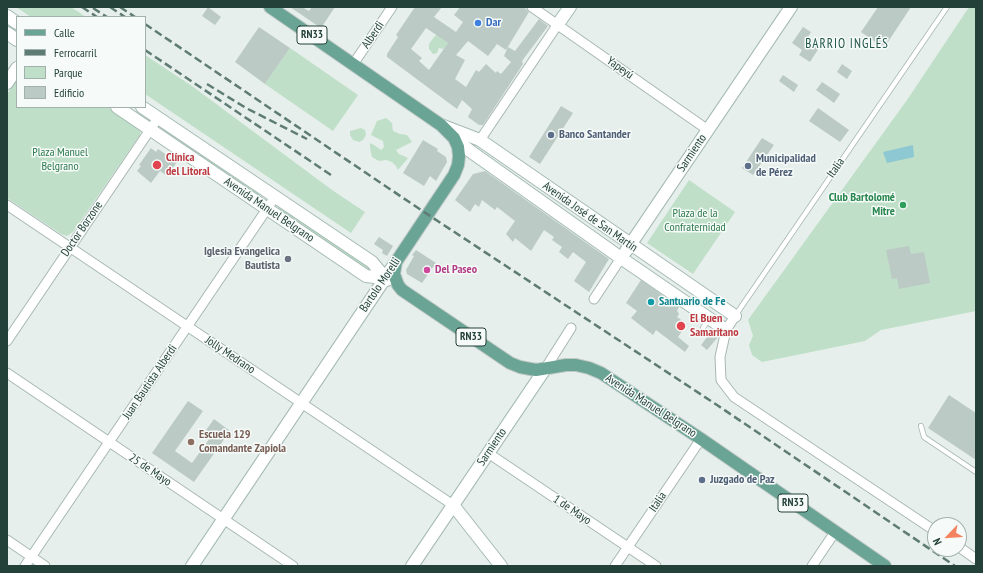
<!DOCTYPE html>
<meta charset="utf-8">
<style>
body{margin:0}
#map{position:relative;width:983px;height:573px;overflow:hidden;background:#e6efeb;font-family:"PT Sans Narrow",sans-serif}
canvas{display:block}
.frame{position:absolute;inset:0;border:8px solid #244139;pointer-events:none}
.legend{position:absolute;left:16px;top:16px;width:130px;height:92px;box-sizing:border-box;background:#f6fbf9;border:1px solid #a2b1ac;margin:0;padding:5px 7px;list-style:none;font-size:12px;color:#244139}
.legend li{display:flex;align-items:center;gap:8px;height:20px}
.legend b{width:20px;border:1px solid #a2b1ac}
.north{position:absolute;left:927px;top:517px;width:40px;height:40px;box-sizing:border-box;background:#f6fbf9;border:1px solid #a2b1ac;border-radius:50%;rotate:245deg;font-size:11px;font-weight:700;line-height:16px;text-align:center;color:#244139}
.north::after{content:'';display:block;margin:auto;width:14px;height:18px;background:#f3845f;clip-path:polygon(50% 0,100% 100%,50% 72%,0 100%)}
</style>
<div id="map">
<canvas width="983" height="573"></canvas>
<div class="frame"></div>
<ul class="legend">
<li><b style="height:5px;background:#6aa495"></b>Calle</li>
<li><b style="height:5px;background:#5f7c74"></b>Ferrocarril</li>
<li><b style="height:11px;background:#bfdfc8"></b>Parque</li>
<li><b style="height:11px;background:#bbcac4"></b>Edificio</li>
</ul>
<div class="north">N</div>
</div>
<script>
const g = document.querySelector('canvas').getContext('2d');
g.lineJoin = 'round';
function fill(path, color) { g.fillStyle = color; g.fill(path, 'evenodd'); }
const toPath = rows => new Path2D(rows.map(r => 'M' + r).join(''));
function strokePath(path, color, width, dash) { g.strokeStyle = color; g.lineWidth = width; g.lineCap = dash ? 'butt' : 'round'; g.setLineDash(dash || []); g.stroke(path); }
function write(font, color, halo, rows, align = 'center') {
  g.font = font + ' "PT Sans Narrow",sans-serif'; g.lineWidth = 3; g.setLineDash([]); g.textBaseline = 'middle'; g.strokeStyle = halo; g.fillStyle = color; for (const [text, x, y, turn = 0] of rows) {
    g.save(); g.translate(x, y); g.rotate((+turn || 0) * Math.PI / 180); g.textAlign = isNaN(turn) ? turn : align; if (halo) g.strokeText(text, 0, 0); g.fillText(text, 0, 0); g.restore();
  }
}
fill(toPath([
 [16,7,71,7,86,17,31,17],
 [969,7,976,7,976,311,881,330,865,341,762,362,752,355,749,345,753,336,748,320,907,100],
 [437,35,448,43,444,49,439,48,437,53,433,54,429,49,429,44,434,37],
 [290,48,358,95,333,131,265,84],
 [145,55,192,86,332,190,365,212,351,233,145,94],
 [17,80,17,107,110,107,141,129,140,135,73,232,67,236,61,234,7,198,7,94],
 [386,118,392,123,393,131,400,134,407,135,412,142,396,150,399,154,408,158,398,170,396,166,392,162,386,160,379,161,372,157,370,148,370,143,374,145,381,150,384,147,383,141,371,135,377,121],
 [163,128,261,194,259,196,162,131],
 [361,128,365,130,366,135,363,140,359,142,353,140,350,135,350,131],
 [689,180,735,212,693,274,647,243],
 [278,206,372,269,371,270,369,271,278,209]
]), '#bfdfc8');
fill(toPath([
 [913,145,914,157,887,163,883,152]
]), '#8ec8d3');
fill(toPath([
 [208,7,221,17,215,25,202,16],
 [290,7,302,7,309,11,312,7,335,7,321,28],
 [415,7,442,7,434,17,456,32,463,22,454,15,460,7,524,7,529,12,506,50,497,44,488,56,468,41,456,55,465,60,455,79,466,87,476,70,479,72,486,64,496,73,497,71,501,74,511,62,504,56,508,47,515,51,539,19,548,26,522,61,523,64,483,125,479,125,468,117,472,109,462,100,457,109,387,57,387,54,398,37,396,35],
 [426,28,448,43,429,70,419,61,422,58,411,49],
 [878,7,911,7,884,48,861,32],
 [259,27,290,48,265,84,235,62],
 [803,27,811,32,806,40,819,48,810,62,799,55,802,50,792,43],
 [842,64,852,71,847,79,837,72],
 [783,75,798,85,794,92,779,81],
 [822,82,840,94,834,103,816,90],
 [561,106,573,113,540,164,529,157],
 [818,108,849,130,840,142,809,121],
 [762,138,774,145,753,175,742,168],
 [423,140,438,149,437,151,446,157,447,162,436,181,430,176,424,186,403,173],
 [151,148,156,152,158,149,177,162,167,176,160,171,151,183,137,171,141,166,139,165],
 [485,171,609,259,589,292,574,281,586,262,573,252,568,259,559,252,562,247,552,240,554,237,544,230,531,251,515,238,513,242,506,234,515,221,497,207,495,210,482,200,479,207,475,204,470,212,455,200,473,174],
 [379,237,393,246,387,256,382,253,383,250,374,244],
 [909,246,911,254,924,252,930,283,899,289,897,278,892,279,886,250],
 [416,250,436,263,422,283,407,274,406,270,414,256,412,255],
 [641,280,679,307,677,311,679,314,677,317,687,324,678,337,689,346,685,352,656,330,653,335,631,318,637,311,626,303],
 [711,332,718,337,707,350,701,345],
 [949,395,976,413,976,460,928,428],
 [188,401,203,411,175,451,192,463,210,438,204,433,214,419,230,431,194,482,152,453]
]), '#bbcac4');
const lane = toPath([
 [735,316,947,7],
 [703,328,709,318],
 [921,426,924,437,976,472]
]);
const street = toPath([
 [532,7,708,130],
 [354,63,392,7],
 [480,140,558,24],
 [7,205,453,505],
 [594,299,621,258],
 [735,316,726,330,720,357,721,380,734,397,935,531],
 [7,341,158,118],
 [545,369,571,328],
 [7,373,293,566],
 [488,453,656,566],
 [7,540,45,566],
 [959,547,976,559],
 [25,566,275,197],
 [615,566,701,439],
 [812,566,835,532]
]);
const secondary = toPath([
 [7,16,17,23],
 [558,24,570,7],
 [7,33,17,40],
 [7,83,17,68],
 [117,107,366,276,384,278],
 [142,107,372,262,387,280],
 [441,125,480,140,735,316],
 [454,138,470,151,621,258,726,330],
 [626,251,791,7],
 [453,505,501,566],
 [192,566,396,262],
 [412,566,545,369]
]);
const primary = toPath([
 [270,7,441,125,454,138,458,147,459,156,458,165,454,175,396,262,394,274,398,285,402,290,510,363,520,367,536,370,566,365,576,365,589,368,601,373,701,439,885,566]
]);
strokePath(lane, '#a8b7b2', 6);
strokePath(street, '#a8b7b2', 11);
strokePath(secondary, '#a4bab3', 14);
strokePath(primary, '#c2cac8', 14);
strokePath(lane, '#fff', 4.5);
strokePath(street, '#fff', 9);
strokePath(secondary, '#fff', 12);
strokePath(primary, '#6aa495', 12);
strokePath(toPath([
 [82,7,97,17],
 [110,7,125,17],
 [120,7,135,17],
 [93,8,107,17],
 [145,24,421,210,717,405,955,566],
 [145,50,334,177],
 [207,84,246,108,307,139]
]), '#5f7c74', 2.5, [8, 4]);
for (const [x, y, r, color] of [
 [478,23,4,"#3f7fe0"],
 [551,135,4,"#5c6f8a"],
 [157,165,5,"#e0444e"],
 [748,166,4,"#5c6f8a"],
 [903,205,4,"#2e9e5b"],
 [288,259,4,"#6b7280"],
 [427,270,4,"#d1479c"],
 [651,302,4,"#0f9aa8"],
 [681,326,5,"#e0444e"],
 [191,442,4,"#8d6e63"],
 [702,480,4,"#5c6f8a"]
]) { const dot = new Path2D(); dot.arc(x, y, r, 0, 2 * Math.PI); g.fillStyle = color; g.fill(dot); strokePath(dot, '#f6fbf9', 1.5); }
for (const [x, y, w] of [
 [312,35,30],
 [471,337,30],
 [793,503,30]
]) { const box = new Path2D(); box.roundRect(x - w / 2, y - 9, w, 18, 3); g.fillStyle = '#f6fbf9'; g.fill(box); strokePath(box, '#244139', 1); }
write('bold 11px', '#244139', null, [
 ["RN33",312,35],
 ["RN33",471,337],
 ["RN33",793,503]
]);
write('bold 12px', '#366cbe', '#f6fbf9', [
 ["Dar",486,23]
], 'left');
write('12px', '#244139', '#f6fbf9', [
 ["Alberdi",373,35,-56],
 ["Yapeyú",620,68,35],
 ["Sarmiento",692,153,-56],
 ["Italia",836,168,-55],
 ["Avenida Manuel Belgrano",269,210,34],
 ["Avenida José de San Martín",590,217,35],
 ["Doctor Borzone",82,229,-56],
 ["Bartolo Morelli",380,285,-56],
 ["Jolly Medrano",230,355,34],
 ["Juan Bautista Alberdi",150,382,-56],
 ["Avenida Manuel Belgrano",651,406,33],
 ["Sarmiento",492,447,-56],
 ["25 de Mayo",150,470,34],
 ["Italia",658,502,-56],
 ["1 de Mayo",572,510,34]
]);
write('bold 12px', '#4e5e75', '#f6fbf9', [
 ["Banco Santander",559,135],
 ["Municipalidad",756,159],
 ["de Pérez",756,173],
 ["Juzgado de Paz",710,480]
], 'left');
write('12px', '#2d794b', '#f6fbf9', [
 ["Plaza Manuel",60,153],
 ["Belgrano",60,167],
 ["Plaza de la",695,214],
 ["Confraternidad",695,228]
]);
write('bold 12px', '#be3a42', '#f6fbf9', [
 ["Clínica",166,158],
 ["del Litoral",166,172],
 ["El Buen",690,319],
 ["Samaritano",690,333]
], 'left');
write('bold 12px', '#27864d', '#f6fbf9', [
 ["Club Bartolomé",895,198],
 ["Mitre",895,212]
], 'right');
write('bold 12px', '#5b616d', '#f6fbf9', [
 ["Iglesia Evangelica",280,252],
 ["Bautista",280,266]
], 'right');
write('bold 12px', '#b23c85', '#f6fbf9', [
 ["Del Paseo",435,270]
], 'left');
write('bold 12px', '#0d838f', '#f6fbf9', [
 ["Santuario de Fe",659,302]
], 'left');
write('bold 12px', '#785e54', '#f6fbf9', [
 ["Escuela 129",199,435],
 ["Comandante Zapiola",199,449]
], 'left');
g.letterSpacing = '1px';
write('13px', '#1f5447', '#f6fbf9', [
 ["BARRIO INGLÉS",847,44]
]);
g.letterSpacing = '0px';
</script>
